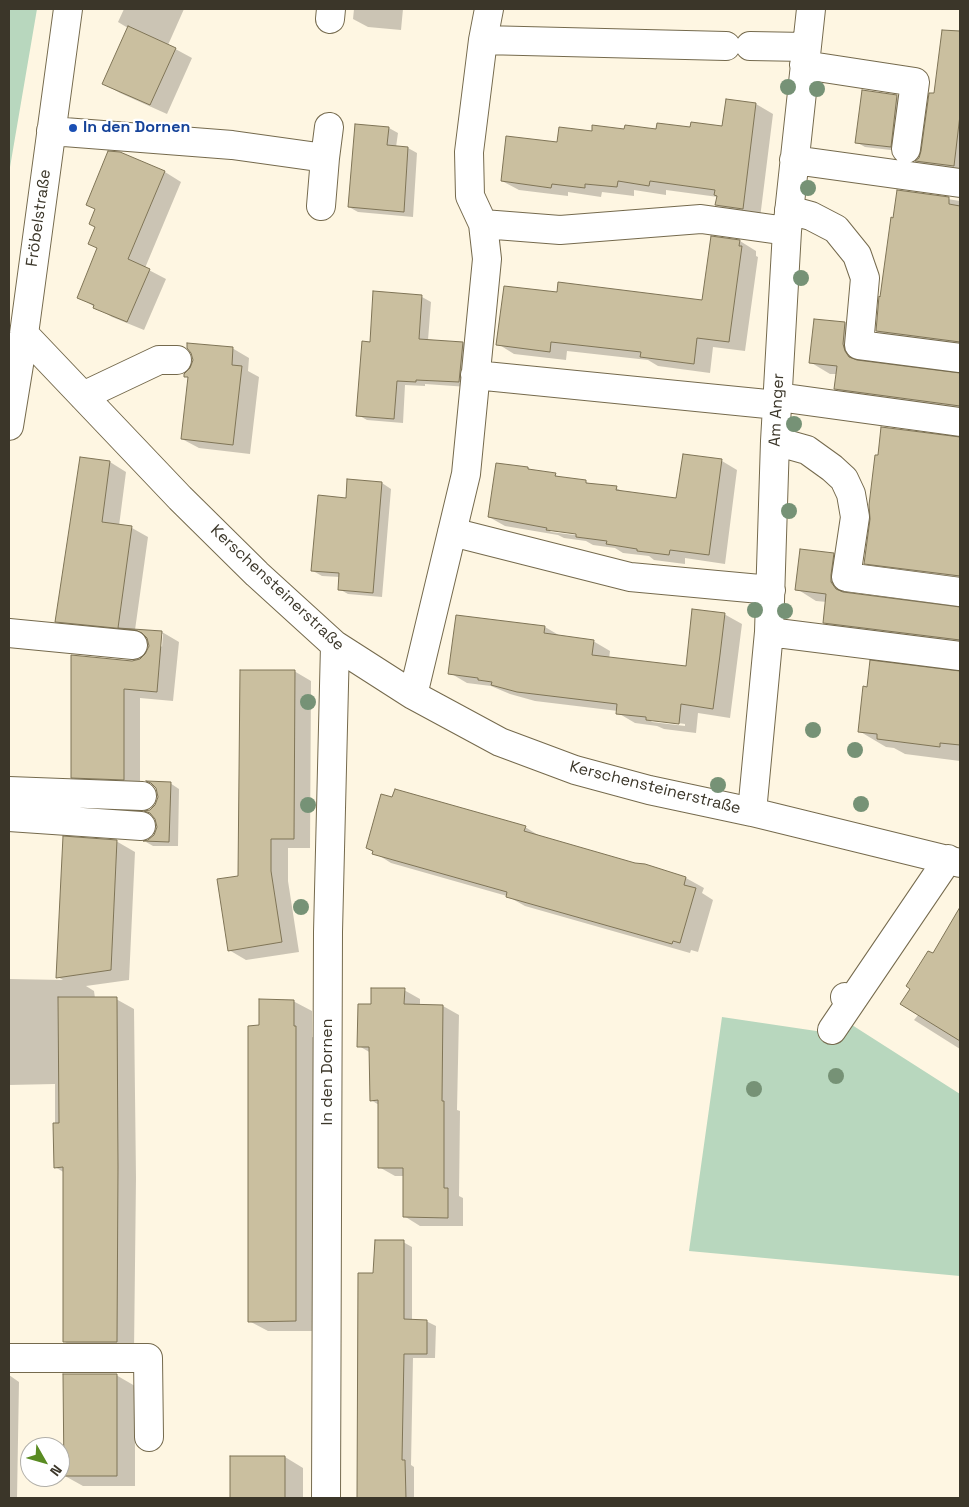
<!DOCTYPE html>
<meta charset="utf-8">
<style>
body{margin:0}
#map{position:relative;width:969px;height:1507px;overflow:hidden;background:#fef6e2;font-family:"Space Grotesk",sans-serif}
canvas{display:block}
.frame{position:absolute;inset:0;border:10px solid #3b3629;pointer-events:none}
.north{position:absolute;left:20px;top:1437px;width:50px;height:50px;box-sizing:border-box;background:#fff;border:1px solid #b1afa9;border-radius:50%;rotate:128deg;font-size:14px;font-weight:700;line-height:20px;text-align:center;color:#3b3629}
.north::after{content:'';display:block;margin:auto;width:18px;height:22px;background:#598b22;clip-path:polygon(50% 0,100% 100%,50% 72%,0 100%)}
</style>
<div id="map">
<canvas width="969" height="1507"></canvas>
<div class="frame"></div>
<div class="north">N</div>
</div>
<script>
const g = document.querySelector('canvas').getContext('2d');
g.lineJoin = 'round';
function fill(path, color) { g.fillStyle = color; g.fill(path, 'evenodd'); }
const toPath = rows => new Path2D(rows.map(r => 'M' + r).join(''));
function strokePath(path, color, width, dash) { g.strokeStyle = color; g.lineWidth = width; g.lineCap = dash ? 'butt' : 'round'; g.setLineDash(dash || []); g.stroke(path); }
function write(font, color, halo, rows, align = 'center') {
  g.font = font + ' "Space Grotesk",sans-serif'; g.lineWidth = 4.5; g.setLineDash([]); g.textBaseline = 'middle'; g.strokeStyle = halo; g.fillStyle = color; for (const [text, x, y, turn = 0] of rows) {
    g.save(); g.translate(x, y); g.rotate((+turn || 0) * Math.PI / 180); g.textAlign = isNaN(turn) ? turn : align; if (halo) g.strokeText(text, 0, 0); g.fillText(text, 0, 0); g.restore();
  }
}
fill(toPath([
 [9,9,37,9,9,173],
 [722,1017,823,1032,841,1040,852,1025,960,1094,960,1276,689,1251]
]), '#b8d7be');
fill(toPath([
 [124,9,184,9,168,45,192,58,167,114,120,93,103,83,128,28,118,22],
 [354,9,403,9,401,30,368,27,353,19],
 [937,80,960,84,960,170,926,166,917,161,920,159],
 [863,91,897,96,906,102,899,151,865,147,856,142],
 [727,100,756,104,773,114,760,218,733,214,717,205,718,197,666,190,666,195,634,190,634,196,602,192,601,197,568,192,568,196,519,190,502,181,558,143,593,132,724,127],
 [389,128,398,133,396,147,408,148,417,153,413,217,358,212,349,207],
 [119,153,165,172,181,182,145,268,166,279,144,330,112,317,78,297,99,249,96,210],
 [898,191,960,201,960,350,897,342,877,331],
 [740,241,756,251,756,256,758,257,745,351,713,347,710,373,658,366,648,360,567,351,566,360,514,354,498,344,558,294,703,301],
 [422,297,431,302,428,340,463,343,472,348,468,387,425,384,425,386,405,385,403,423,367,420,358,415,371,343],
 [815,320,845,323,865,335,863,356,864,363,960,374,960,414,855,400,835,388,837,374,830,374,810,362],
 [232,348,249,358,248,371,259,377,250,454,199,448,182,439,189,378,185,376],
 [960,438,960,584,885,574,865,563,872,519],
 [81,458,110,462,126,472,119,526,132,528,148,537,135,630,162,632,179,642,173,701,140,698,140,788,89,787,72,777,132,662,140,660,146,655,150,646,148,638,73,631,57,621],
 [161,633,163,634,162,647,160,645],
 [722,461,737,470,725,564,685,558,685,564,654,560,649,556,623,553,615,548,593,545,586,541,564,538,558,535,505,526,489,517,528,468,533,471,555,475,562,478,616,488,624,492,677,499],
 [548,529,582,533,582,536,551,532],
 [349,481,382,483,391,489,382,597,348,594,339,589,340,577,322,576,313,571,347,499],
 [833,554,853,565,850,587,851,595,960,608,960,648,844,634,825,622,827,602,816,601,797,589],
 [724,614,742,624,730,718,698,713,696,733,664,729,657,726,635,723,618,713,618,711,535,701,510,694,491,686,467,683,450,673,457,616,545,627,562,637,593,641,610,651,609,659,688,668],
 [649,719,685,724,685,726,652,722],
 [294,671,311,681,310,848,288,848,288,881,299,952,246,960,229,950,240,877],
 [960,672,960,761,905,754,894,748,886,747,859,731],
 [170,783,179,789,178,846,153,846,146,842,155,836,158,827,156,818,150,811,156,805],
 [525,827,543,838,635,864,644,865,686,878,704,888,702,893,713,900,698,952,691,950,690,953,525,906,507,896,391,863,367,848],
 [116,841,135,852,129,980,86,986,94,991,95,998,116,999,134,1009,136,1178,134,1352,82,1352,65,1342,65,1173,55,1167,55,1084,9,1085,9,979,63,980,58,977],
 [960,947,960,1049,914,1020,919,1014,933,955],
 [404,990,420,999,420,1006,443,1006,459,1015,457,1110,460,1111,459,1196,463,1198,463,1226,420,1226,404,1216,404,1176,395,1176,379,1167,379,1105,371,1100,371,1053,359,1046,372,1005],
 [293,1001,312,1011,312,1037,315,1038,314,1331,268,1331,249,1321,260,1027],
 [403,1242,412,1247,412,1321,426,1321,436,1326,435,1358,413,1358,411,1465,414,1467,414,1498,358,1498,359,1274,374,1274],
 [9,1375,19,1382,17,1498,9,1498],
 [116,1375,135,1386,135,1486,83,1486,65,1476],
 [231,1457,285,1457,303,1468,303,1498,231,1498]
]), '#0003');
const building = toPath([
 [128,26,176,48,150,105,102,84,128,26],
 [942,30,960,31,960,115,954,166,915,161,919,158,921,151,929,93,934,93,942,30],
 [862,90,897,95,891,147,855,143,862,90],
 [726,99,756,103,743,209,715,205,717,196,714,195,715,190,650,181,649,186,618,181,617,187,585,184,585,188,552,184,551,188,501,181,506,136,557,142,559,127,592,131,592,125,624,129,625,125,656,129,657,123,690,127,691,122,722,126,726,99],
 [355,124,389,127,387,145,408,147,404,212,348,207,355,124],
 [108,151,120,152,165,171,128,259,150,269,127,322,93,308,94,305,77,298,97,248,88,244,95,227,89,224,95,209,86,205,108,151],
 [897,190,949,197,949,204,960,206,960,342,876,331,879,296,880,297,891,217,893,218,897,190],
 [711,236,740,240,739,246,742,246,731,327,729,342,697,338,694,364,640,357,641,352,551,342,550,352,496,345,504,286,557,292,558,282,702,300,711,236],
 [373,291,422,295,419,339,463,342,459,382,416,380,416,382,397,381,394,419,356,416,362,341,370,342,373,291],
 [814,319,845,322,843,344,845,351,849,357,857,360,960,373,960,406,834,389,837,366,809,363,814,319],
 [187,343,233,347,232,365,242,366,233,445,181,439,188,377,184,377,184,374,190,368,193,360,191,353,187,348,187,343],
 [881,427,960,437,960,576,864,564,870,519,869,505,875,455,878,455,881,427],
 [683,454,722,459,709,555,670,550,669,555,637,551,637,549,606,544,607,541,576,537,576,534,546,530,547,528,488,517,496,463,528,467,528,469,556,473,555,476,586,480,586,483,617,486,616,490,676,498,683,454],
 [80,457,110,461,102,522,132,526,118,628,162,631,157,692,124,689,124,780,71,778,71,655,132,661,140,659,145,654,149,646,147,638,142,633,135,630,55,622,80,457],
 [347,479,382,482,373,593,338,590,339,573,311,571,318,495,346,498,347,479],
 [800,549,834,553,831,575,831,582,836,589,843,592,960,607,960,640,823,623,826,594,795,590,800,549],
 [692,609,725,613,720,655,713,709,681,704,679,724,646,720,646,717,616,714,617,704,517,692,491,685,492,682,478,680,478,678,448,674,456,615,545,626,544,633,594,640,592,655,686,666,692,609],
 [870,660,960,671,960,745,940,743,940,747,877,739,877,734,858,732,863,686,867,687,870,660],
 [240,670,295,670,294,839,271,839,271,871,282,942,228,951,217,879,238,876,240,670],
 [146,781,171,782,169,842,143,841,148,840,154,835,157,827,155,819,150,813,144,811,150,810,155,805,158,797,156,788,151,783,146,781],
 [395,789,526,826,524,831,635,863,645,864,686,877,684,885,696,888,680,943,673,941,672,944,506,897,507,892,372,854,373,851,366,848,381,794,392,797,395,789],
 [63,836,117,840,111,970,56,978,63,836],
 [960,907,960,1041,900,1004,910,989,906,986,928,951,933,953,960,907],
 [371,988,405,988,404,1004,443,1005,442,1101,444,1101,444,1188,448,1188,448,1218,403,1217,403,1168,378,1168,378,1100,370,1101,369,1047,357,1047,358,1004,371,1004,371,988],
 [58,997,117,997,118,1167,117,1342,63,1342,63,1167,54,1168,53,1123,59,1123,58,997],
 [259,999,294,1000,294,1026,296,1026,296,1321,248,1322,248,1026,259,1025,259,999],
 [375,1240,404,1240,404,1319,427,1320,427,1354,404,1354,402,1460,405,1460,406,1498,357,1498,358,1273,373,1273,375,1240],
 [63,1374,117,1374,117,1476,64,1476,63,1374],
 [230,1456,285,1456,285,1498,230,1498,230,1456]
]);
fill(building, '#cabf9f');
strokePath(building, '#7f7456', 1);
const minor = toPath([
 [330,19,331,9],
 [483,40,726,46],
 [750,46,806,47],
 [804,65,915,82,906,149],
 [51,131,232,145,325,158,321,206],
 [325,158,329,127],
 [794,160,960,183],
 [789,210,811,216,836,229,857,255,865,278,859,345,960,358],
 [483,224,560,230,701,219,787,231],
 [24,334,180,498,257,574,335,645,413,695,500,742,575,770,649,790,752,812,960,863],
 [475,375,777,405],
 [83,396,159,360,177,360],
 [778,397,960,422],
 [9,426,24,334,68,9],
 [775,441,807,450,832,468,844,479,851,494,855,517,846,577,960,592],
 [452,532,630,577,771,590],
 [769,632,960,656],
 [9,633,133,645],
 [413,695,466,474,487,259,483,224,470,196,469,152,483,40,489,9],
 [9,791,142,796],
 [752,812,769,632,775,441,787,231,811,9],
 [9,817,141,826],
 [845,997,853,999,948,859],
 [832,1030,853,999],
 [9,1358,148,1358,149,1437],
 [326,1498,328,932,335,645]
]);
strokePath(minor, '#756a4d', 30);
strokePath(minor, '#fff', 28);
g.fillStyle = '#769276';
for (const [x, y] of [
 [788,87],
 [817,89],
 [808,188],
 [801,278],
 [794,424],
 [789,511],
 [755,610],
 [785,611],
 [308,702],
 [813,730],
 [855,750],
 [718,785],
 [861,804],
 [308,805],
 [301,907],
 [836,1076],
 [754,1089]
]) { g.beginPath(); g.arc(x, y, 8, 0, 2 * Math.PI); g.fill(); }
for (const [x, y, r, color] of [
 [73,128,5,"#1a4fb4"]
]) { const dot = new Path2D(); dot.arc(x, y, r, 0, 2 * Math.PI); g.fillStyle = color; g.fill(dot); strokePath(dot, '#fff', 2); }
write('bold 16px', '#164399', '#fff', [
 ["In den Dornen",83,128]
], 'left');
write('16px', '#3b3629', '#fff', [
 ["Fröbelstraße",39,218,-82],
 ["Am Anger",777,410,-87],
 ["Kerschensteinerstraße",277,588,43],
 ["Kerschensteinerstraße",655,788,14],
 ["In den Dornen",328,1072,-90]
]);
</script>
